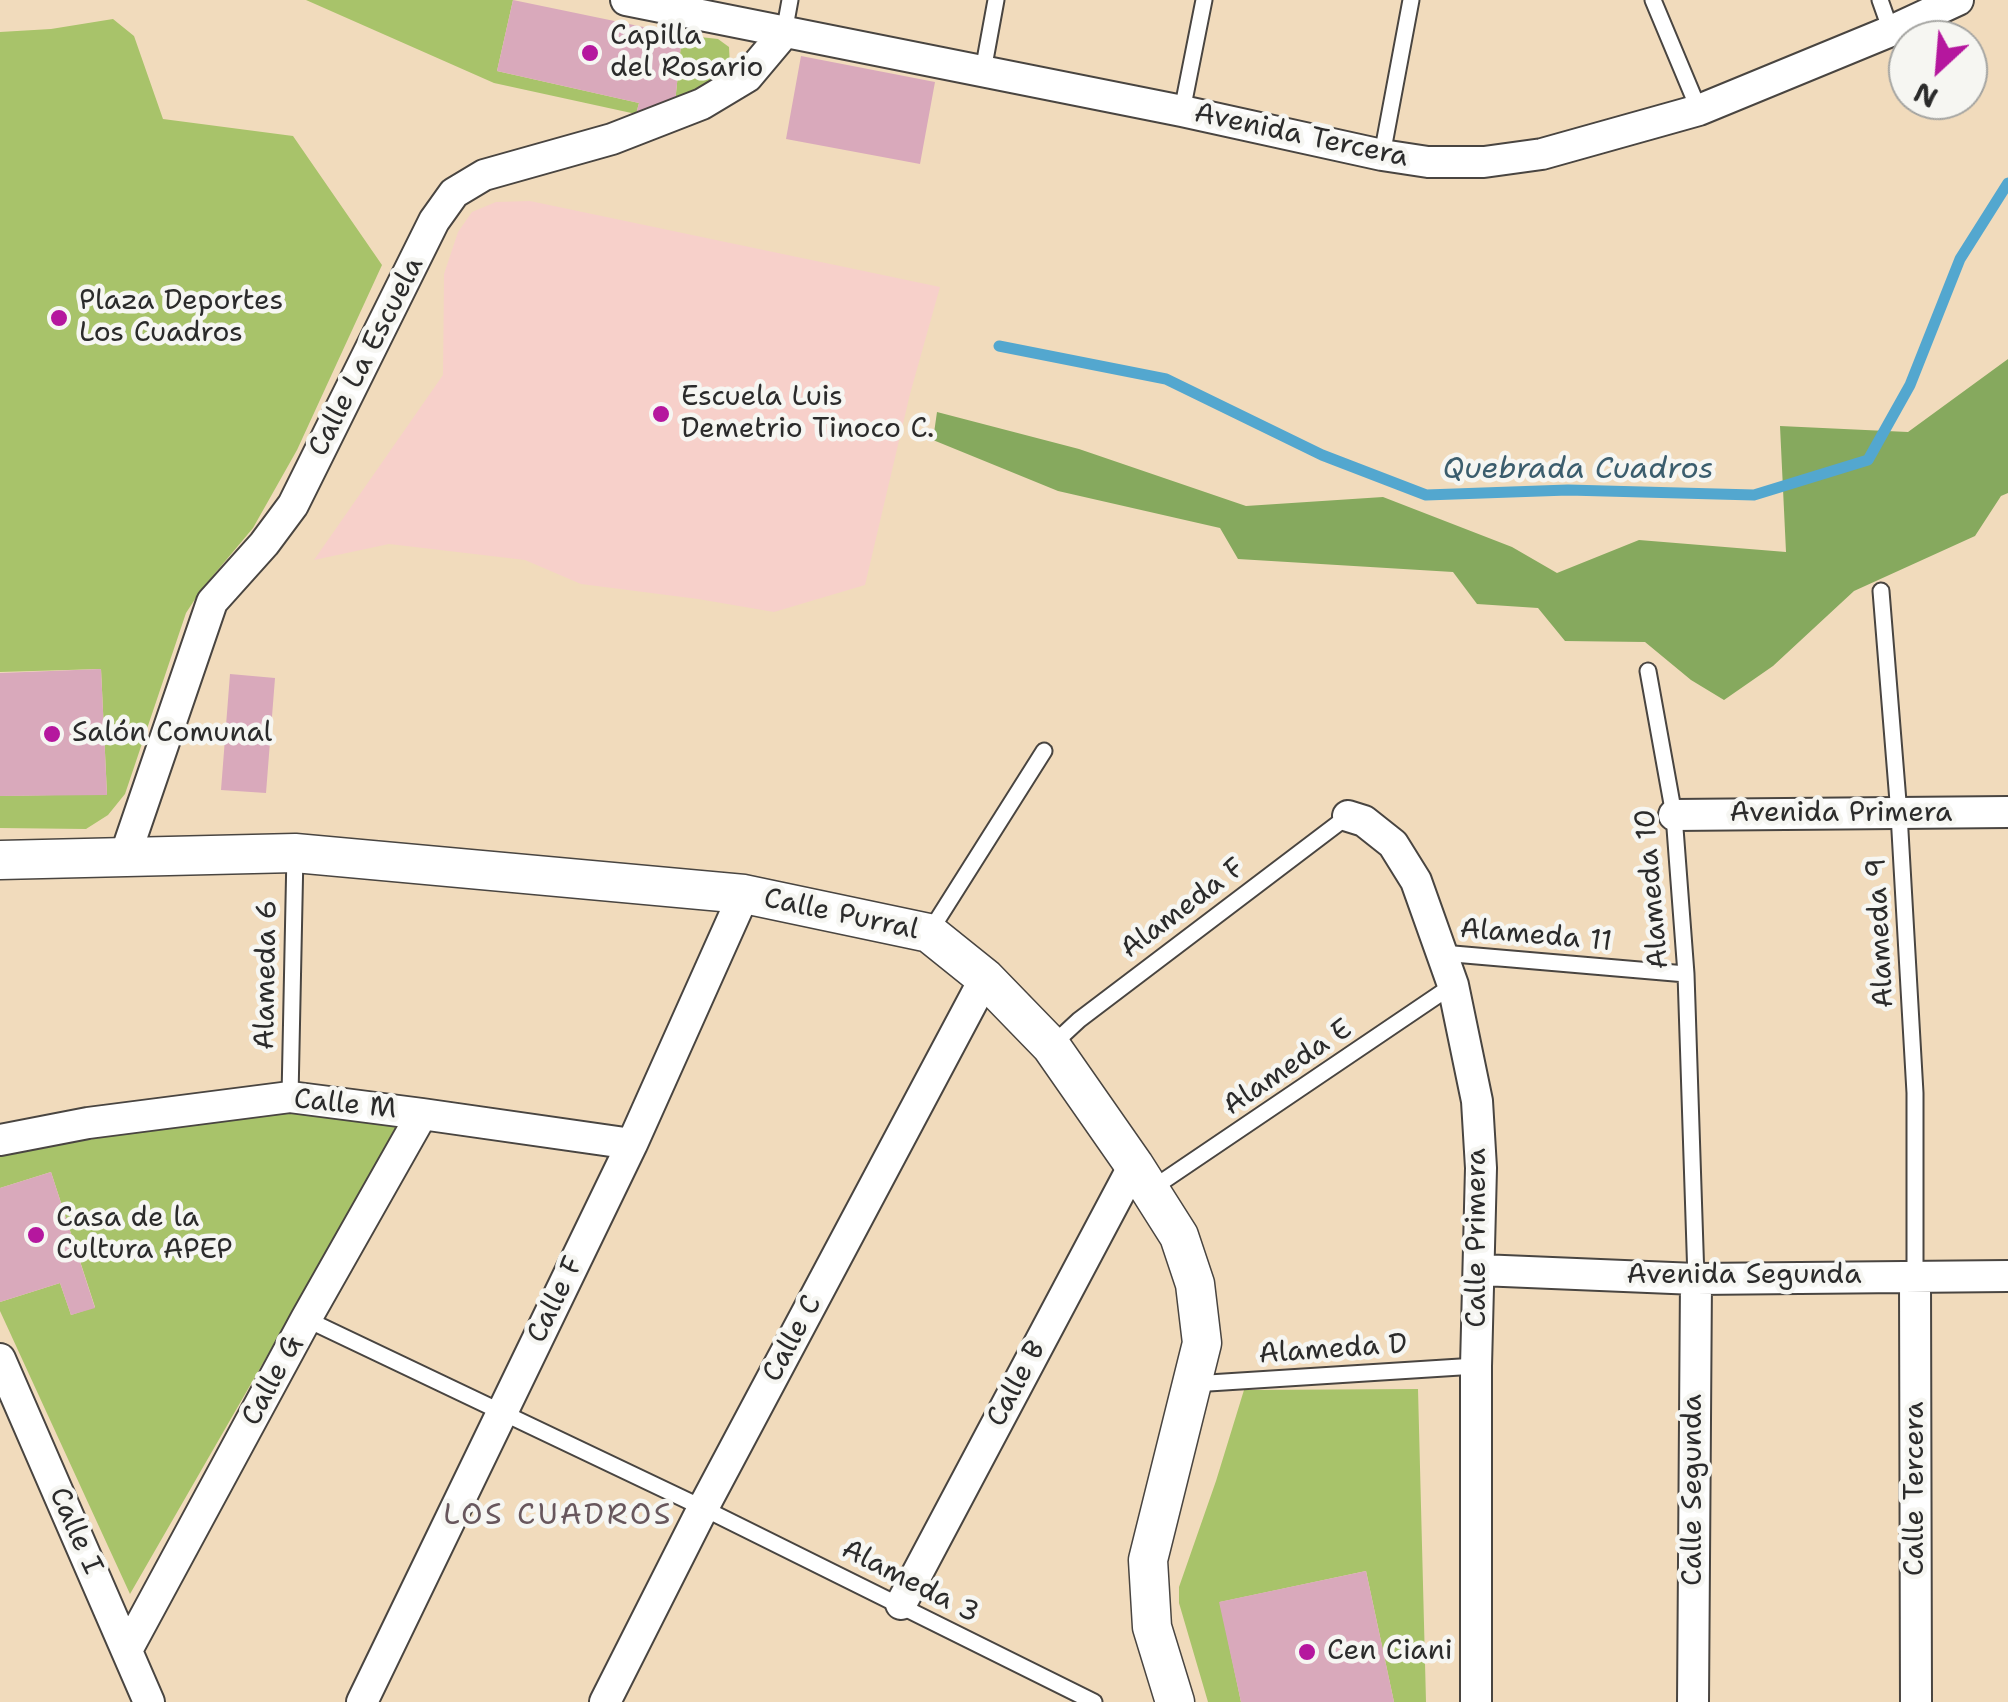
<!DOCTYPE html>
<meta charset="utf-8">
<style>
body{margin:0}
#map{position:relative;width:2008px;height:1702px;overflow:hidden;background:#f1dbbc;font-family:"Shantell Sans",sans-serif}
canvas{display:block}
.north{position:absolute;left:1888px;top:20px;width:100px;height:100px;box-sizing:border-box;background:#f6f6f2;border:2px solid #a5a5a2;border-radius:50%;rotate:206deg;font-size:28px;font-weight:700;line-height:40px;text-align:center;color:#2b2b2b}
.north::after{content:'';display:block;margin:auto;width:35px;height:45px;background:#b5179e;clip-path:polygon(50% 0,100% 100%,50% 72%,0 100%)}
</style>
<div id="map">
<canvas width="2008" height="1702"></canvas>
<div class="north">N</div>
</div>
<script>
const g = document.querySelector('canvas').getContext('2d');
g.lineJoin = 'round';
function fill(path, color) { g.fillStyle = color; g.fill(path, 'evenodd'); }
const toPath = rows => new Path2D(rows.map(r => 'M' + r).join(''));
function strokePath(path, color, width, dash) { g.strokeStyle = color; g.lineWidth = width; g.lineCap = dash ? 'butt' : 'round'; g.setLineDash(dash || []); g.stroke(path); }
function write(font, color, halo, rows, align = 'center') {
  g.font = font + ' "Shantell Sans",sans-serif'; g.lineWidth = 9; g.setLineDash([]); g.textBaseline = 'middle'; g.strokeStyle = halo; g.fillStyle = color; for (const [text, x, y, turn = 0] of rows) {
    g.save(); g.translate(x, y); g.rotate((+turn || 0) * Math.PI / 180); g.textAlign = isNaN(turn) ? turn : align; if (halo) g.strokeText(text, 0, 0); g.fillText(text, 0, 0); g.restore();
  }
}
fill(toPath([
 [530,201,940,287,910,394,865,585,774,612,698,599,581,584,525,560,389,544,314,560,443,375,444,274,458,232,472,212,496,202]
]), '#f7d0ca');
fill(toPath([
 [306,0,513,0,497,71,639,103,636,114,494,83],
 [113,19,134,36,163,119,293,136,382,265,297,450,253,528,201,590,186,613,125,794,108,815,86,829,0,828,0,796,107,794,101,669,0,672,0,32,51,29],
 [682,35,718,39,729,47,730,67,724,80,675,103],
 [285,1110,400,1125,130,1594,0,1311,0,1302,60,1283,71,1315,95,1307,51,1172,0,1188,0,1153],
 [1418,1389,1426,1702,1394,1702,1366,1571,1220,1602,1241,1702,1208,1702,1179,1603,1179,1587,1216,1481,1244,1390]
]), '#a8c36a');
fill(toPath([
 [2008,359,2008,493,2001,496,1975,536,1854,591,1773,666,1724,700,1691,680,1645,642,1565,641,1538,608,1477,604,1453,572,1238,559,1220,528,1058,491,933,440,937,412,1079,449,1246,506,1383,497,1512,547,1557,573,1639,540,1786,552,1780,426,1908,432]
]), '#86a95e');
strokePath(toPath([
 [999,346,1166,379,1322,455,1426,495,1568,490,1754,495,1868,460,1910,385,1960,259,2008,183]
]), '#53a7cf', 11);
fill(toPath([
 [513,0,682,35,675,103,636,114,639,103,497,71],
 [801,56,935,82,920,164,786,139],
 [101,669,107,795,0,796,0,673],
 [230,674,275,678,266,793,221,790],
 [51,1172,95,1308,71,1315,60,1283,0,1302,0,1188],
 [1366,1571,1394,1702,1241,1702,1219,1602]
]), '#d9a9bb');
const service = toPath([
 [1653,0,1699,110],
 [1880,0,1891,31],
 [784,33,790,0],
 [983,71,996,0],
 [1182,111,1204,0],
 [1382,155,1411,0],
 [1881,591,1899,814,1915,1093,1915,1277],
 [1648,671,1674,815,1686,974,1696,1279],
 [929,933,1044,751],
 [1442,953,1686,974],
 [1051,1046,1079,1020,1348,816],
 [290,1097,295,853],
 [1150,1190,1453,985],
 [306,1319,703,1508,1094,1702],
 [1193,1384,1476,1366]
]);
const minor = toPath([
 [626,0,1182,111,1382,155,1428,162,1484,162,1542,154,1699,110,1891,31,1958,0],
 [1674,815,2008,812],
 [1348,816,1364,821,1393,844,1416,881,1453,985,1477,1101,1481,1168,1476,1366,1476,1702],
 [125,856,212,602,264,544,293,505,434,221,454,193,484,175,612,139,702,104,747,77,784,33],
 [0,1140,88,1123,290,1097,422,1114,632,1144],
 [1480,1270,1696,1279,2008,1276],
 [1915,1277,1916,1702],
 [0,1359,149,1702],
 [901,1604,1134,1165],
 [127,1650,306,1319,422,1114],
 [362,1702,632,1144,744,894],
 [605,1702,703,1508,985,978],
 [1693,1702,1696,1279]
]);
const tertiary = toPath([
 [0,860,295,853,744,894,929,933,985,978,1051,1046,1134,1165,1179,1236,1195,1284,1202,1343,1148,1560,1152,1627,1175,1702]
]);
strokePath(service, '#494541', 19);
strokePath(minor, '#494541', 34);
strokePath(tertiary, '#494541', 41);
strokePath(service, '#fff', 15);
strokePath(minor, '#fff', 30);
strokePath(tertiary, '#fff', 38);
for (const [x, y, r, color] of [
 [590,53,10,"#b5179e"],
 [59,318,10,"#b5179e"],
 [661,414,10,"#b5179e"],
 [52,734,10,"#b5179e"],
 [36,1235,10,"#b5179e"],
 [1307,1652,10,"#b5179e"]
]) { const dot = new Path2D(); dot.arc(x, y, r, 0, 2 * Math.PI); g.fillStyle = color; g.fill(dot); strokePath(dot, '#f6f6f2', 4); }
write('28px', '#2b2b2b', '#f6f6f2', [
 ["Capilla",610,37],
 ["del Rosario",610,69],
 ["Plaza Deportes",79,302],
 ["Los Cuadros",79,334],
 ["Escuela Luis",681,398],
 ["Demetrio Tinoco C.",681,430],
 ["Salón Comunal",72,734],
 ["Casa de la",56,1219],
 ["Cultura APEP",56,1251],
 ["Cen Ciani",1327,1652]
], 'left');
write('28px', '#2b2b2b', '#f6f6f2', [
 ["Avenida Tercera",1301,136,12],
 ["Calle La Escuela",367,357,-63],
 ["Avenida Primera",1841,814],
 ["Alameda 10",1653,889,-95],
 ["Alameda F",1183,909,-37],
 ["Calle Purral",841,915,12],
 ["Alameda 9",1881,933,-93],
 ["Alameda 11",1536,936,5],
 ["Alameda 6",267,975,-89],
 ["Alameda E",1288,1068,-34],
 ["Calle M",345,1105,6],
 ["Calle Primera",1478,1238,-90],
 ["Avenida Segunda",1744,1276],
 ["Calle F",556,1300,-64],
 ["Calle C",793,1339,-62],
 ["Alameda D",1333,1350,-4],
 ["Calle G",273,1381,-62],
 ["Calle B",1017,1384,-62],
 ["Calle Tercera",1916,1489,-90],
 ["Calle Segunda",1694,1490,-90],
 ["Calle I",75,1531,66],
 ["Alameda 3",910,1582,27]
]);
write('italic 30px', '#3b5d6d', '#f6f6f2', [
 ["Quebrada Cuadros",1578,470]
]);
g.letterSpacing = '2.5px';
write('30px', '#68575d', '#f6f6f2', [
 ["LOS CUADROS",558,1516]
]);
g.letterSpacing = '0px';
</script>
